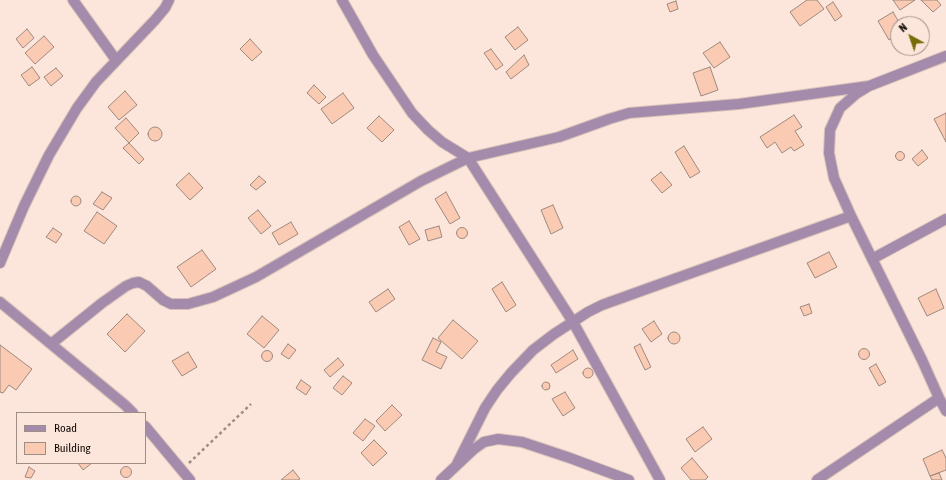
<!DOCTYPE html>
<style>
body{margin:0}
#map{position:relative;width:946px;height:480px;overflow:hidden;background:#fce5da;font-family:"Asap Condensed",sans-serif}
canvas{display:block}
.legend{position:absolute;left:16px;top:412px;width:130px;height:52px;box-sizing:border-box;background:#fce5da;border:1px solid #9f8e86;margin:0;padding:5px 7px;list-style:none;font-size:12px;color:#140c09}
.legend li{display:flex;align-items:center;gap:8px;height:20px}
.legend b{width:20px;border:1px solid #9f8e86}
.north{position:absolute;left:890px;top:16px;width:40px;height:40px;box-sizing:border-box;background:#fce5da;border:1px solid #9f8e86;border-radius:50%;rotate:320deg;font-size:11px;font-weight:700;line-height:16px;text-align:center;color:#140c09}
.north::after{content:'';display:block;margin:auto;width:14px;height:18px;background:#786c07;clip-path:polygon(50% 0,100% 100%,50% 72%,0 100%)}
</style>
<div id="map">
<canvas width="946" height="480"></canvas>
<ul class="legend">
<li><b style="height:5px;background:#a58bab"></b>Road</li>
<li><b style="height:11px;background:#facab2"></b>Building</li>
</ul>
<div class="north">N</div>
</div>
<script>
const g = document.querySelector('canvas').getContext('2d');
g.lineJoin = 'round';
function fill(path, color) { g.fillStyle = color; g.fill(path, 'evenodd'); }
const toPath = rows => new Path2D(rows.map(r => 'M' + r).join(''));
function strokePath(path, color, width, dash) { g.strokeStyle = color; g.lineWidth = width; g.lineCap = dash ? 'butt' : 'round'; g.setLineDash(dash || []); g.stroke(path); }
const building = toPath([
 [807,0,817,0,824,9,800,26,790,12,807,0],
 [893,0,915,0,900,10,893,0],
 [921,0,937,0,941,5,933,12,921,0],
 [676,1,678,9,670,12,667,4,676,1],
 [833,2,842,16,835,21,826,7,833,2],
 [893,12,900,24,898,24,898,35,889,40,878,21,893,12],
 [518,27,528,40,515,50,505,37,518,27],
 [27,29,34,38,23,48,16,39,27,29],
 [44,36,54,47,35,64,25,53,44,36],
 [250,39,262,52,252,61,240,49,250,39],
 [720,42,730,57,714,68,703,53,720,42],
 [491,49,503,65,496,70,484,53,491,49],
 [524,55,529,65,511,79,506,72,524,55],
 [32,67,40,78,29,86,21,75,32,67],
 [710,67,718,90,701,96,693,73,710,67],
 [56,68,63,76,51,86,44,77,56,68],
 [314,85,326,97,319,104,307,93,314,85],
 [125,91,137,105,119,120,108,107,125,91],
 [343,93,354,108,332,124,321,109,343,93],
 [946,113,946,142,934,119,946,113],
 [794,115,802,127,795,131,804,145,794,151,791,147,782,153,775,142,767,148,760,137,794,115],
 [379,116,394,130,382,142,367,128,379,116],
 [126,118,139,133,129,143,115,128,126,118],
 '148 134a7 7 0 1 1 14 0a7 7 0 1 1-14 0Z',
 [129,143,144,159,139,164,123,148,129,143],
 [684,146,700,172,690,178,675,152,684,146],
 [922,150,928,158,918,166,912,159,922,150],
 '895.5 156a4.5 4.5 0 1 1 9 0a4.5 4.5 0 1 1-9 0Z',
 [661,172,672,185,662,193,651,180,661,172],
 [189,173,203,188,190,200,176,185,189,173],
 [259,176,266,182,256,190,250,185,259,176],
 [102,192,112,198,103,210,93,204,102,192],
 [446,192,460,218,450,224,435,199,446,192],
 '71 201a5 5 0 1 1 10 0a5 5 0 1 1-10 0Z',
 [553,205,563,228,551,234,541,210,553,205],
 [258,210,271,226,261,234,248,218,258,210],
 [97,212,117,226,104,244,84,231,97,212],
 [409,221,420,239,409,245,399,227,409,221],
 [291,222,298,234,279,245,272,233,291,222],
 [439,226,442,237,428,241,425,230,439,226],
 '456.5 233a5.5 5.5 0 1 1 11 0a5.5 5.5 0 1 1-11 0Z',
 [53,228,62,234,56,243,46,237,53,228],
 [202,250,216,269,191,287,177,267,202,250],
 [829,252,837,267,815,278,807,263,829,252],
 [502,282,516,305,506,312,492,289,502,282],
 [388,289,395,299,376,312,369,302,388,289],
 [936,289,944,308,927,316,918,298,936,289],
 [809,304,812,313,804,316,800,307,809,304],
 [127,314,145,331,125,352,107,334,127,314],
 [262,316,279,330,264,348,247,334,262,316],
 [453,320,478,341,462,359,438,338,453,320],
 [654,321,662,334,651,342,642,329,654,321],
 '668 338a6 6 0 1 1 12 0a6 6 0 1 1-12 0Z',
 [433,338,441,342,436,352,447,357,441,369,422,360,433,338],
 [288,344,296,350,289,359,281,354,288,344],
 [640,344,651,367,645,370,634,347,640,344],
 [0,345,32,369,16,390,9,385,3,393,0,392,0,345],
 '858.5 354a5.5 5.5 0 1 1 11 0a5.5 5.5 0 1 1-11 0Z',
 [573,350,578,359,556,373,551,365,573,350],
 '261.5 356a5.5 5.5 0 1 1 11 0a5.5 5.5 0 1 1-11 0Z',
 [188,352,197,367,182,376,172,361,188,352],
 [338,358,344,365,330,377,324,370,338,358],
 [876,364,886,382,879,386,869,368,876,364],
 '583 373a5 5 0 1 1 10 0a5 5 0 1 1-10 0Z',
 [343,376,352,383,342,395,333,388,343,376],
 [301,380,311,387,306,395,296,388,301,380],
 '542 386a4 4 0 1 1 8 0a4 4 0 1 1-8 0Z',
 [565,392,575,408,563,416,552,399,565,392],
 [392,405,402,415,385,431,376,421,392,405],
 [365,419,375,426,363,441,353,433,365,419],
 [703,427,712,439,695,452,686,439,703,427],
 [374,440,387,453,373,466,361,453,374,440],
 [942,450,946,458,946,470,930,476,923,459,942,450],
 [692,458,708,477,705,480,691,480,681,468,692,458],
 [78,463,92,463,83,470,78,463],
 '120.5 472a5.5 5.5 0 1 1 11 0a5.5 5.5 0 1 1-11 0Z',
 [29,467,35,471,31,478,25,477,29,467],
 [293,470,300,479,298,480,281,480,293,470],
 [939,473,942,480,932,480,930,476,939,473]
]);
fill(building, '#facab2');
strokePath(building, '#9e897f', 1);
const minor = toPath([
 [73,0,116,60],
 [342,0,373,55,412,113,428,130,442,142,468,158,573,322,660,480],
 [946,56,869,86,856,94,840,108,830,130,829,153,834,178,851,216,922,360,939,398,946,411],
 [872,259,946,219],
 [0,263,24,206,49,155,77,108,96,82,155,20,165,8,169,0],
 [0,302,125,405,133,413],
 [51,344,102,303,126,286,133,283,139,282,147,286,163,300,171,304,188,304,213,297,256,277,421,181,468,158,559,137,609,119,629,113,739,104,869,86],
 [145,426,190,480],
 [457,464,485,408,497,390,511,373,533,350,554,334,588,312,602,305,652,287,851,216],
 [441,480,474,449,484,442,498,439,522,442,570,458,629,480],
 [817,480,939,398]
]);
strokePath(minor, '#d7c2b9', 12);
strokePath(toPath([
 [189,463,251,404]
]), '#9d8c85', 2.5, [3, 3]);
strokePath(minor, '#a58bab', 10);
</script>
